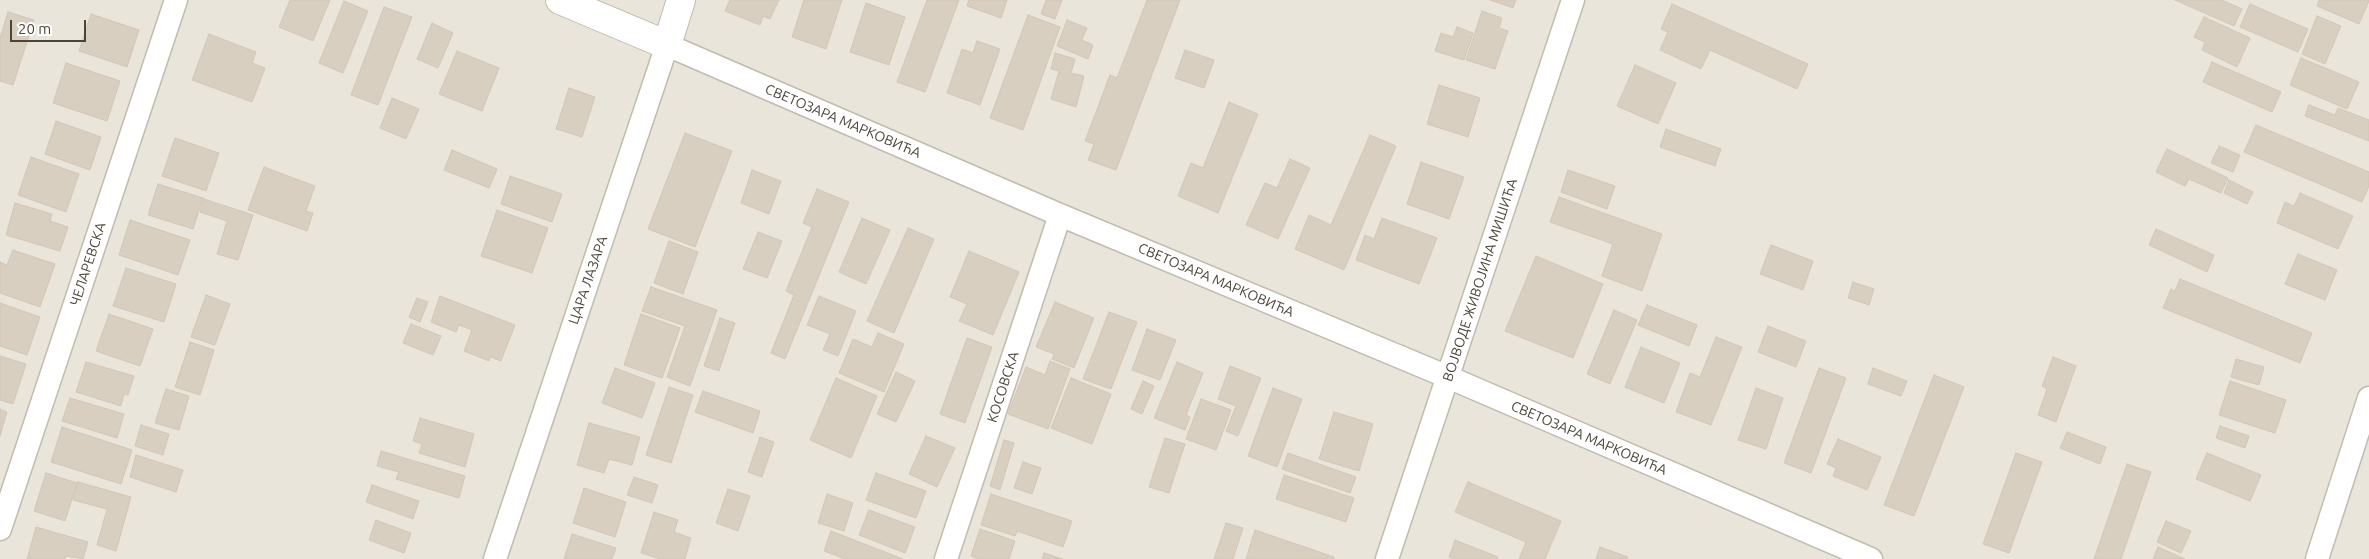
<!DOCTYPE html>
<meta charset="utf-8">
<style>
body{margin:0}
#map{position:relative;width:2369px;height:559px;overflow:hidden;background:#f6f3ec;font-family:Ubuntu,sans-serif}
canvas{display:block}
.scale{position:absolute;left:10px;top:20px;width:76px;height:22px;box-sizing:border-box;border:2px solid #4b4439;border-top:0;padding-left:6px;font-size:15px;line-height:18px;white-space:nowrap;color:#4b4439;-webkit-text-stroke:4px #fff;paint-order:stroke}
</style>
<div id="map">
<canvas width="2369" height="559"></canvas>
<div class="scale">20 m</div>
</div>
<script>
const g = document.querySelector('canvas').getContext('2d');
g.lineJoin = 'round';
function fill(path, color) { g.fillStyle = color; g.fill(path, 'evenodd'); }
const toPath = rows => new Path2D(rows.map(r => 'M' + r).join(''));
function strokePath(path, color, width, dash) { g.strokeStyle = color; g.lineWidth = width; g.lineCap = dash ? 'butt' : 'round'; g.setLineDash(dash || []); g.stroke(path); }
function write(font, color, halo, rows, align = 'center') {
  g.font = font + ' Ubuntu,sans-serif'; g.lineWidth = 5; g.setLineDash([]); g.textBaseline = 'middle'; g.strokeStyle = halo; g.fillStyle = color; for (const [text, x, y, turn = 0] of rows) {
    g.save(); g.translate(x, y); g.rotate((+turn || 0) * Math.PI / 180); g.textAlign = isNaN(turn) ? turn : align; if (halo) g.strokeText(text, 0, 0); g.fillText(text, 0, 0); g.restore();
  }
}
fill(toPath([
 [0,0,2369,0,2369,559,0,559]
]), '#eae5da');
const building = toPath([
 [290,0,330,0,313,41,279,27,290,0],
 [730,0,779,0,770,19,763,16,760,25,725,11,730,0],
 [804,0,842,0,826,49,792,37,804,0],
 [927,0,959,0,925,92,897,82,927,0],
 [969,0,1007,0,1001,18,967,6,969,0],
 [1046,0,1062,0,1055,19,1041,14,1046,0],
 [1147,0,1180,0,1116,170,1088,160,1094,144,1085,141,1110,75,1117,78,1147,0],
 [1490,0,1516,0,1513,8,1490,0],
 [2175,0,2222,0,2242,9,2234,26,2175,0],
 [2319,0,2369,0,2369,1,2359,24,2317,6,2319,0],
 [344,1,368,11,343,73,319,63,344,1],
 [866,3,905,17,889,65,850,52,866,3],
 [1672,4,1808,64,1797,89,1710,50,1701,69,1660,50,1668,32,1661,29,1672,4],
 [2250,4,2308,29,2298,52,2240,27,2250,4],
 [384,7,412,17,378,105,351,95,384,7],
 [1482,11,1502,18,1499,28,1508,31,1495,69,1466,60,1482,11],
 [8,12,34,20,13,85,0,81,0,38,8,12],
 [91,14,139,30,127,67,79,51,91,14],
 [1028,15,1060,27,1023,130,990,118,1028,15],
 [2317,16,2341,26,2325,64,2302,54,2317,16],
 [2204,17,2250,38,2237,67,2202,50,2205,42,2194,37,2204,17],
 [1067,20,1087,28,1082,40,1093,45,1088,59,1057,46,1067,20],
 [432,23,453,33,438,68,417,59,432,23],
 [1457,27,1473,33,1464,60,1435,51,1441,33,1453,37,1457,27],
 [209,34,256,52,252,63,265,68,252,102,192,80,209,34],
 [977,41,1000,49,980,105,947,93,962,49,973,53,977,41],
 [1185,50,1214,60,1204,88,1175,78,1185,50],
 [457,51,499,68,482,111,439,94,457,51],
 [1055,53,1075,59,1071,73,1084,76,1076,107,1051,99,1059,71,1051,69,1055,53],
 [2301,58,2359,82,2347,109,2290,85,2301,58],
 [2212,62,2281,92,2272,112,2203,82,2212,62],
 [66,63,120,81,107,121,53,103,66,63],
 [1635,65,1676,83,1658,124,1617,106,1635,65],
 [1439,85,1480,98,1468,137,1427,124,1439,85],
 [569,88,595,97,582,137,556,129,569,88],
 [392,98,419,109,406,139,380,128,392,98],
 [1229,102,1258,114,1218,213,1178,196,1191,163,1203,168,1229,102],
 [2309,105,2335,115,2338,108,2369,120,2369,141,2305,116,2309,105],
 [56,121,101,137,90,170,45,154,56,121],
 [2256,125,2369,172,2369,186,2362,202,2244,152,2256,125],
 [1666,129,1721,149,1715,166,1660,147,1666,129],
 [685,133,732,151,695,247,648,229,685,133],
 [1370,135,1396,146,1344,270,1295,249,1309,215,1331,225,1370,135],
 [175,138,219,153,206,191,162,176,175,138],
 [2219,146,2240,155,2233,172,2211,163,2219,146],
 [2167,149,2228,178,2221,193,2189,179,2185,186,2156,172,2167,149],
 [452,150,497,169,489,188,444,170,452,150],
 [31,157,79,174,66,212,18,195,31,157],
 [1290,159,1310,168,1278,239,1246,225,1265,183,1277,188,1290,159],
 [1421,162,1464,177,1449,219,1407,204,1421,162],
 [264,167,315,186,306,211,313,213,307,231,248,210,264,167],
 [752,170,781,181,769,214,741,203,752,170],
 [1568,170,1615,186,1607,209,1561,192,1568,170],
 [510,176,562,194,552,222,501,204,510,176],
 [2229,180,2253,192,2247,204,2224,193,2229,180],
 [158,184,203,198,193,229,148,215,158,184],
 [817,189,849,202,785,359,771,353,794,295,786,291,812,227,803,223,817,189],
 [2300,193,2353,216,2338,249,2277,223,2285,202,2294,206,2300,193],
 [1559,197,1662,234,1642,291,1602,276,1613,244,1550,222,1559,197],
 [204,199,253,215,238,260,217,254,227,221,200,212,204,199],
 [15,203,52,214,50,221,68,227,60,251,6,235,15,203],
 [497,210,548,228,532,273,481,256,497,210],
 [862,218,890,230,866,284,839,272,862,218],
 [1382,218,1437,238,1419,284,1356,260,1365,235,1374,239,1382,218],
 [130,220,190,240,178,275,119,255,130,220],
 [908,228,934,239,894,333,867,321,908,228],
 [2156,229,2214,255,2207,272,2149,245,2156,229],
 [758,232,782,241,767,278,743,269,758,232],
 [669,241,698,252,683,294,654,283,669,241],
 [1771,245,1813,261,1803,290,1760,274,1771,245],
 [13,250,55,264,40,307,0,293,0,262,7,265,13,250],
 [969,251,1019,272,993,335,959,321,967,304,950,297,969,251],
 [2298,254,2337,270,2325,300,2285,284,2298,254],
 [1536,256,1603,284,1573,358,1505,331,1536,256],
 [126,268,176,284,164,322,113,306,126,268],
 [2180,279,2312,333,2300,363,2163,308,2171,289,2175,291,2180,279],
 [1853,282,1874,289,1869,305,1848,298,1853,282],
 [651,287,717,310,690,386,667,377,685,326,642,311,651,287],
 [206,295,230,304,215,345,191,337,206,295],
 [440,296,515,325,501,361,490,357,489,361,464,351,472,330,459,325,456,332,431,322,440,296],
 [819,296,856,311,838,356,823,350,830,334,807,325,819,296],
 [417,298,428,302,420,322,409,317,417,298],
 [1055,302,1094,318,1074,368,1052,359,1054,354,1036,347,1055,302],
 [0,303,40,317,27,355,0,346,0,303],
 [1647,305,1697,325,1689,346,1638,325,1647,305],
 [1614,310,1637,320,1610,384,1587,374,1614,310],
 [1109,312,1137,322,1111,389,1083,379,1109,312],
 [109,314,153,329,140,366,96,351,109,314],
 [641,314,680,328,662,378,624,365,641,314],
 [720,318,735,323,719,371,704,366,720,318],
 [411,324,441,336,433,355,403,343,411,324],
 [1768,326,1806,341,1796,367,1758,352,1768,326],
 [1147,329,1176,340,1160,380,1132,370,1147,329],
 [878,333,904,344,884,392,839,373,853,339,872,347,878,333],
 [1716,337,1742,347,1711,425,1676,412,1690,373,1700,377,1716,337],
 [967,338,992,347,965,423,940,414,967,338],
 [190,342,214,350,200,395,175,387,190,342],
 [1641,347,1680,363,1664,403,1625,387,1641,347],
 [0,356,26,364,13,404,0,400,0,356],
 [2053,357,2076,366,2056,422,2038,415,2047,389,2042,386,2053,357],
 [2236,359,2264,367,2259,385,2231,377,2236,359],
 [1050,361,1070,369,1048,429,1008,414,1026,367,1045,375,1050,361],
 [86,362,134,376,128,395,124,394,121,406,76,392,86,362],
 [1177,362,1203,373,1186,415,1190,417,1185,430,1154,418,1177,362],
 [1230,366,1261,378,1238,436,1226,431,1236,406,1218,399,1230,366],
 [615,368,655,383,642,418,602,403,615,368],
 [1819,368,1846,378,1811,473,1784,463,1819,368],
 [1873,368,1907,381,1901,396,1868,384,1873,368],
 [896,372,915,381,896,422,877,414,896,372],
 [1934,375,1964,387,1914,516,1884,505,1934,375],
 [836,378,877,396,851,458,810,440,836,378],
 [1071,378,1111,394,1092,444,1051,428,1071,378],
 [1143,381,1154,386,1142,414,1131,409,1143,381],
 [2230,381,2286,400,2275,433,2219,415,2230,381],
 [669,387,693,395,671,463,646,455,669,387],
 [1273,388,1302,399,1277,467,1248,456,1273,388],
 [1756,388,1783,398,1766,449,1738,440,1756,388],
 [166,389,189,396,179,430,155,423,166,389],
 [703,391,760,411,753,433,695,412,703,391],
 [70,398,124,414,117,438,62,421,70,398],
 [1201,399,1231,410,1216,450,1186,439,1201,399],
 [0,409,7,412,0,436,0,409],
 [1334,412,1373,424,1359,471,1319,459,1334,412],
 [420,418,474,434,465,467,419,453,422,444,413,441,420,418],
 [589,423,640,437,632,465,609,459,604,473,577,465,589,423],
 [141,425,169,434,163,455,135,446,141,425],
 [2220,426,2249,436,2245,448,2216,438,2220,426],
 [62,427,132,450,121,484,51,462,62,427],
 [2067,432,2106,447,2100,464,2060,448,2067,432],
 [926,436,955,448,937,487,909,474,926,436],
 [760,437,774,442,762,477,748,472,760,437],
 [1165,438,1185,444,1169,493,1149,487,1165,438],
 [1838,439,1881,457,1867,490,1833,476,1836,468,1827,464,1838,439],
 [1004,440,1014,443,1000,490,990,486,1004,440],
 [381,451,465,476,459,498,396,479,399,472,377,466,381,451],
 [1288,453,1356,477,1350,493,1282,469,1288,453],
 [2016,453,2042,462,2009,553,1983,544,2016,453],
 [2207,453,2261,475,2250,501,2196,479,2207,453],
 [136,455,183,470,176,492,130,477,136,455],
 [1023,462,1041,468,1032,494,1014,488,1023,462],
 [2127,464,2151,472,2121,559,2094,559,2127,464],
 [46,473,77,483,65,521,34,511,46,473],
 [876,473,926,491,916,518,866,500,876,473],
 [1284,475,1354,498,1346,522,1276,499,1284,475],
 [634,477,658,485,652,503,627,495,634,477],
 [78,482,131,497,116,551,97,545,107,509,73,500,78,482],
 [1468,482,1561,521,1545,559,1519,559,1526,542,1455,512,1468,482],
 [372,485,419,501,413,519,366,502,372,485],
 [584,488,626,502,615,537,573,523,584,488],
 [728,489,750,496,738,531,716,523,728,489],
 [827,494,853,503,844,531,818,523,827,494],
 [991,494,1072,521,1063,547,1017,531,1015,536,981,525,991,494],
 [869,510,915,527,905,553,859,535,869,510],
 [654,512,678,520,674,532,691,538,685,559,660,559,641,553,654,512],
 [376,520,411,533,404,553,369,540,376,520],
 [2166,521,2191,531,2181,553,2157,542,2166,521],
 [1226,523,1243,528,1233,559,1214,559,1226,523],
 [36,527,88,542,83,559,66,556,65,559,27,559,36,527],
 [980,529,1015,541,1009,559,978,559,971,556,980,529],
 [1255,530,1334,557,1334,559,1246,559,1255,530],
 [831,531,903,559,845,559,824,551,831,531],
 [572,534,616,548,612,559,564,559,572,534],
 [1455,540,1498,557,1497,559,1454,559,1449,557,1455,540],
 [1600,547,1628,557,1627,559,1596,559,1600,547],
 [2158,547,2185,559,2153,559,2158,547],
 [1044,553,1063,559,1042,559,1044,553]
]);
fill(building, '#d8cfc1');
strokePath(building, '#d3c7b4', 1);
const minor = toPath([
 [0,529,176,0],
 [495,559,667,45,1060,215,1448,377,1871,559],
 [946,559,1060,215],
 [1387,559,1573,0],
 [2317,559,2369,398]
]);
const tertiary = toPath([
 [560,0,667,45,681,0]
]);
strokePath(minor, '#c2bbae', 25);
strokePath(tertiary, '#c2bbae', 30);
strokePath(minor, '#fff', 22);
strokePath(tertiary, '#fff', 28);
write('14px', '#4b4439', '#fff', [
 ["СВЕТОЗАРА МАРКОВИЋА",843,121,23],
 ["ЧЕЛАРЕВСКА",88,264,-72],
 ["ЦАРА ЛАЗАРА",588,280,-71],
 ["СВЕТОЗАРА МАРКОВИЋА",1216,280,23],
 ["ВОЈВОДЕ ЖИВОЈИНА МИШИЋА",1480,280,-72],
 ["КОСОВСКА",1003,387,-72],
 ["СВЕТОЗАРА МАРКОВИЋА",1589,438,23]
]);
</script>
